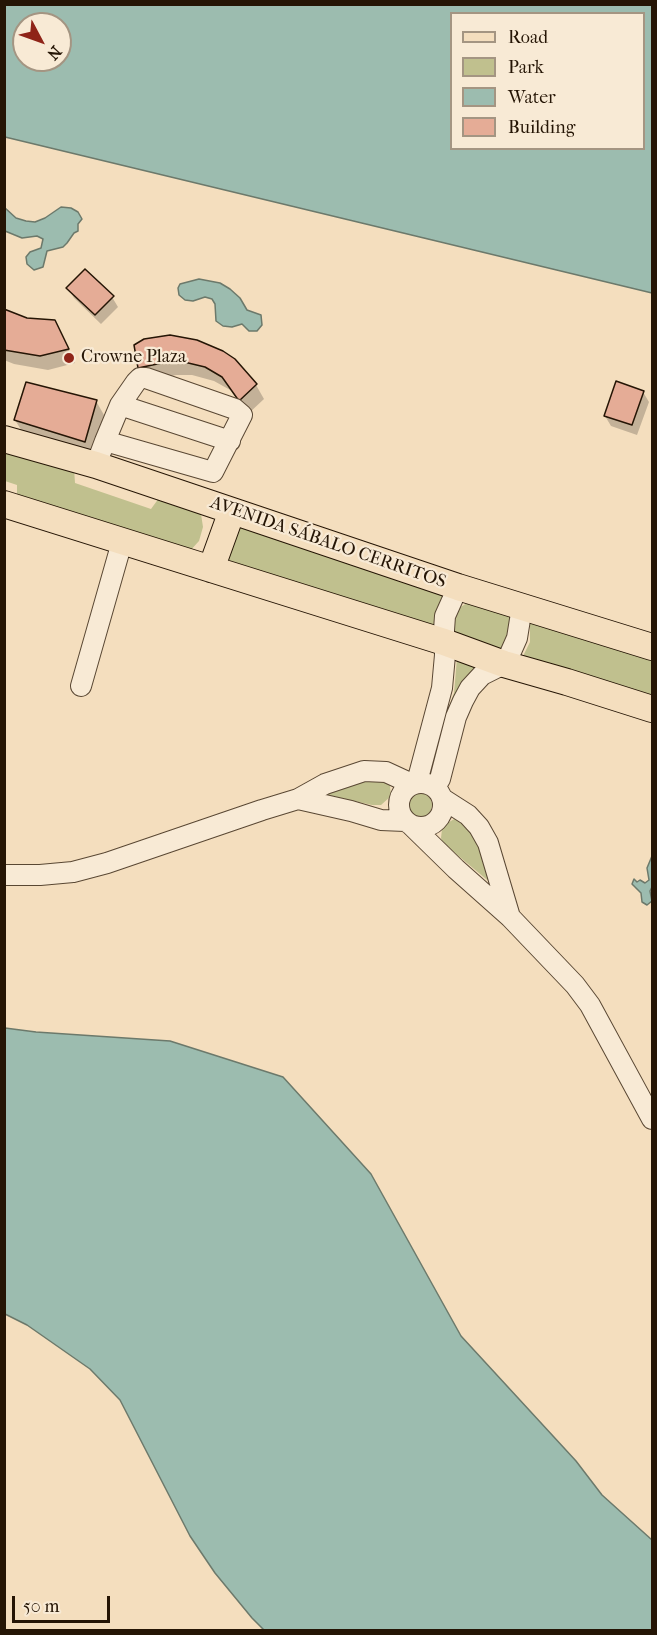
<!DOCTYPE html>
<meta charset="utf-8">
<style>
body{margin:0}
#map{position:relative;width:657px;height:1635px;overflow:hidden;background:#f4debe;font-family:"IM FELL French Canon",serif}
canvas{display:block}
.frame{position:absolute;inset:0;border:6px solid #251505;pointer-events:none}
.legend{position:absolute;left:450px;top:12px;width:195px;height:138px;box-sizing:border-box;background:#f8ead5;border:2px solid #a49582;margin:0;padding:8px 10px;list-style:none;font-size:18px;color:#251505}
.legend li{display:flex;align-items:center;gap:12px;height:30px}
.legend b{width:30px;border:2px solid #a49582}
.north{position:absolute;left:12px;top:12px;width:60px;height:60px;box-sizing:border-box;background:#f8ead5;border:2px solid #a49582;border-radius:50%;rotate:131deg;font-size:16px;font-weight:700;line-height:24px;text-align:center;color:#251505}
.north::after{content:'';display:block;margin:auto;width:21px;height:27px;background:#8f2418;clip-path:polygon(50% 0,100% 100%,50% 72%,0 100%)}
.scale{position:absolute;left:12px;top:1596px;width:98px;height:27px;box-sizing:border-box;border:3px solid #251505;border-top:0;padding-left:8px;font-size:18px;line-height:21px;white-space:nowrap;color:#251505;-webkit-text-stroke:4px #f8ead5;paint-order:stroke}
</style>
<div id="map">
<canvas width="657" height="1635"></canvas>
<div class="frame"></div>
<ul class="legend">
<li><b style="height:8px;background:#f4debe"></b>Road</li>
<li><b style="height:16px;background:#c0c08e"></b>Park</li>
<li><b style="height:16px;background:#9cbcaf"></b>Water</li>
<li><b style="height:16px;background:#e5ac96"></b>Building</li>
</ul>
<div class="north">N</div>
<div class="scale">50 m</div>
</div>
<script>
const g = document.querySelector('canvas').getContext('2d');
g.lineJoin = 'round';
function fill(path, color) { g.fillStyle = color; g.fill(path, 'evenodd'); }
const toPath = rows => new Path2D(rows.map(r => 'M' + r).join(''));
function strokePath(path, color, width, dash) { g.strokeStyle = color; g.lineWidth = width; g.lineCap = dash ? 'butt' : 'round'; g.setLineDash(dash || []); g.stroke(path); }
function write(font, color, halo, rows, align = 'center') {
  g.font = font + ' "IM FELL French Canon",serif'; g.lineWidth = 4.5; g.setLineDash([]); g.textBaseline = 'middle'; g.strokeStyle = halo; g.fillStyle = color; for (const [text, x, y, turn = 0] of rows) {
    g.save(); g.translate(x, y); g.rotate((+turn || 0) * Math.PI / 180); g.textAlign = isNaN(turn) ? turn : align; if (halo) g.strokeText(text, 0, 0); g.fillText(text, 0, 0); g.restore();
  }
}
fill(toPath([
 [5,446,74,468,75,483,151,509,159,498,194,508,201,514,203,527,199,541,189,552,17,499,17,485,5,481],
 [244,525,446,590,438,625,432,631,226,565,228,532],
 [467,603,516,616,507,650,457,637,454,629,455,618,459,608],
 [535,619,652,659,652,693,649,697,524,663,524,654,530,642,530,624],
 [457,658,480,665,460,692,432,771,427,767,454,693],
 [368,775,388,781,390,786,391,796,381,805,372,805,319,793],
 '408 805a12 12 0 1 1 24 0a12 12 0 1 1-24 0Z',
 [456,818,470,823,498,889,443,843,441,838,442,829,444,825]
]), '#c0c08e');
const water = toPath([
 [5,4,652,5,652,293,5,137,5,4],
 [452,14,644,14,644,148,452,148,452,14],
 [24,24,60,24,60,60,24,60,24,24],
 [4,207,16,218,26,221,35,222,45,218,61,207,71,208,78,212,82,219,78,224,78,231,74,233,67,243,63,247,47,251,43,267,34,270,27,264,26,257,30,252,41,248,43,239,37,236,22,238,5,231,4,207],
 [199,279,220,283,230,289,240,298,247,310,261,315,262,325,257,331,249,331,242,324,232,327,223,326,216,321,215,304,212,299,205,297,193,301,185,300,179,295,178,288,180,284,199,279],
 [652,856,652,887,650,891,652,901,647,905,642,902,641,893,632,884,634,879,637,882,640,880,645,883,649,880,647,868,652,856],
 [5,1028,36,1032,170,1041,283,1077,371,1174,461,1336,576,1461,602,1495,652,1540,652,1630,264,1630,252,1618,215,1573,190,1536,120,1400,90,1369,27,1325,5,1314,5,1028]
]);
fill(water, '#9cbcaf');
strokePath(water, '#6c796b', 1.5);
fill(toPath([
 [68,288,112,297,118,307,101,324,74,298],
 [4,311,62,335,75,363,48,370,14,364,4,360],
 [135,345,234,360,256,385,264,399,248,414,232,391,214,381,192,375,176,375,147,381,140,367],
 [643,392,649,402,637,435,611,426,605,416],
 [96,401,104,415,92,454,23,433,15,420]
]), '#0003');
const building = toPath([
 [85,269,114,296,95,315,66,288,85,269],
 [4,309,27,318,55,320,69,349,40,356,4,350,4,309],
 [170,335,197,340,223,351,235,359,257,384,239,401,222,377,205,367,184,362,167,362,138,368,134,345,144,339,170,335],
 [616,381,644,391,632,425,604,416,616,381],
 [26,382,97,400,85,442,14,420,26,382]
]);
fill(building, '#e5ac96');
strokePath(building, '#251505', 1.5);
const minor = toPath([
 [120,405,230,441],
 [96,465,105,441,120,405,136,382,140,378,146,378,235,409,242,415,213,472,105,441],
 [81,686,122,542],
 [417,782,442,688,445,655,444,630,445,616,458,587],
 '399 805a22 22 0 1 1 44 0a22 22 0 1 1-44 0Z',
 [435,787,440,779,456,717,463,701,470,688,482,675,504,664,509,656,517,638,522,607],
 [298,799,351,811,381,820,405,821],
 [443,799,468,815,479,827,488,843,510,917],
 [411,825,456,869,510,917,575,985,590,1005,652,1119],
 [4,875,40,875,73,872,107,863,262,810,298,799,325,784,364,771,386,772,412,784]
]);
const major = toPath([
 [4,439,96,465,458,587,652,647],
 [4,504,444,642,504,664,567,682,652,709],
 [211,569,232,511]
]);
strokePath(minor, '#594733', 22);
strokePath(major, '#251505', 28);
strokePath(minor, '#f8ead5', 20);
strokePath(major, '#f4debe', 26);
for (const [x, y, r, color] of [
 [69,358,6,"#8f2418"]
]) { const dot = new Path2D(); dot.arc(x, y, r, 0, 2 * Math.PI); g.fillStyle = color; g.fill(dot); strokePath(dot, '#f8ead5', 2); }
write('18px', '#251505', '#f8ead5', [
 ["Crowne Plaza",81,358]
], 'left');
write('18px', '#251505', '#f8ead5', [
 ["AVENIDA SÁBALO CERRITOS",328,543,19]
]);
</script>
